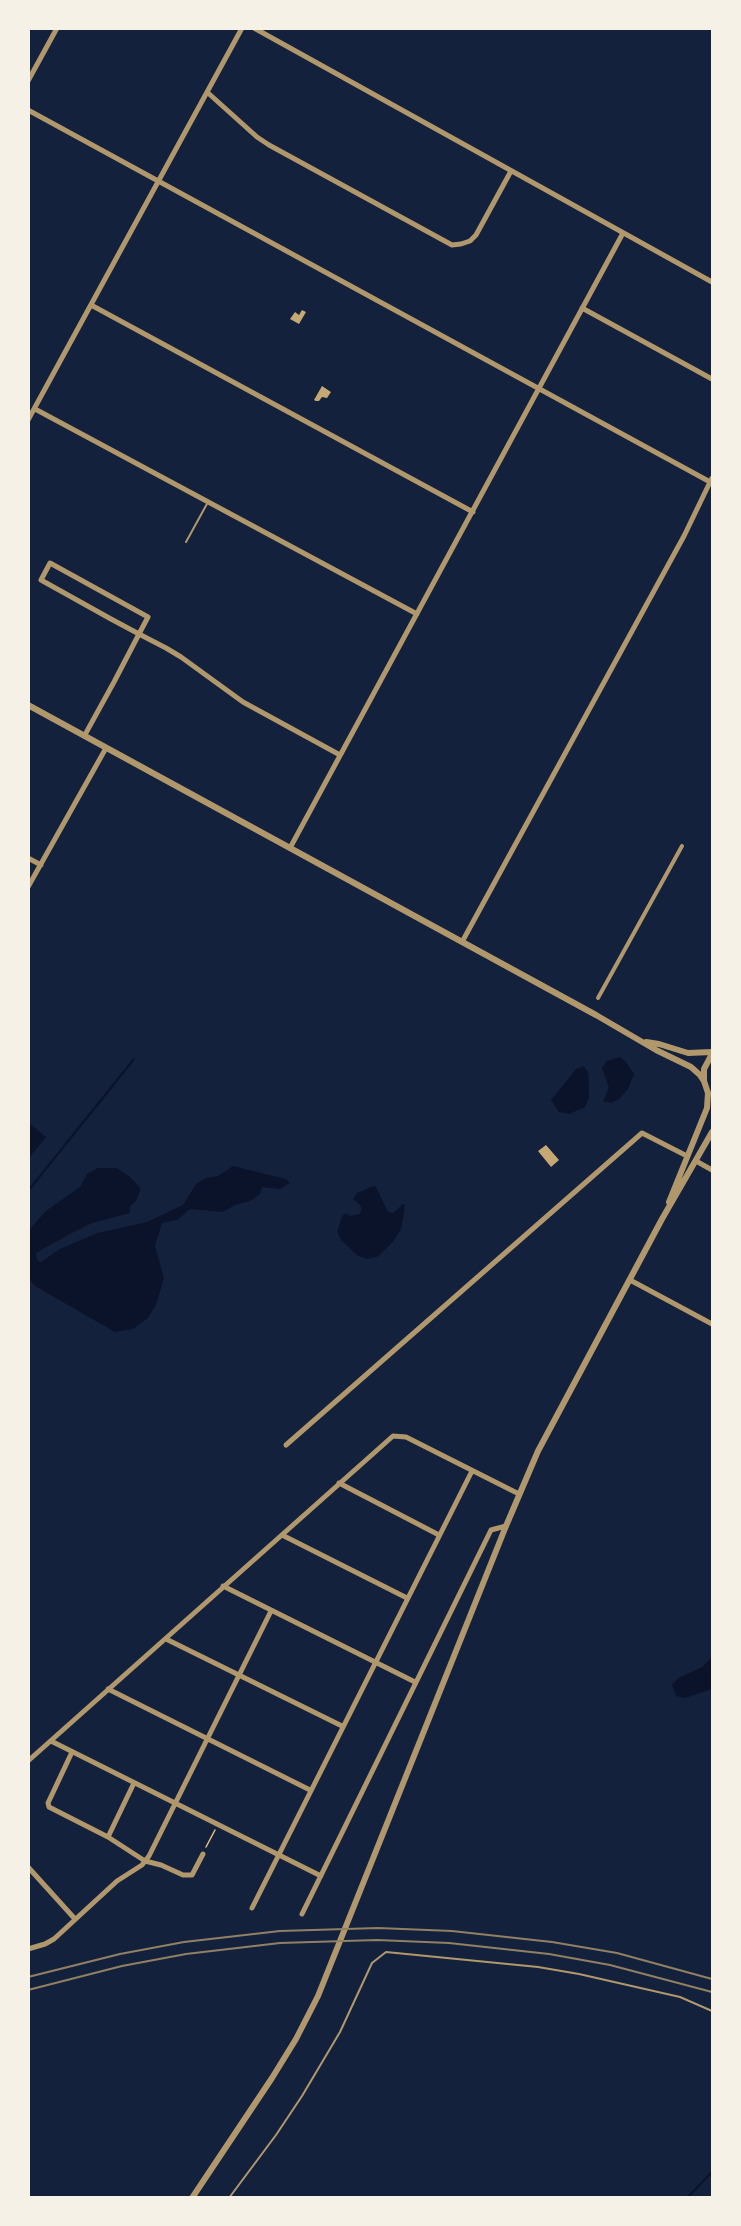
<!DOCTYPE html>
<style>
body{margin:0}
#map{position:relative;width:741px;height:2226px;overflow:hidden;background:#14213d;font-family:Jost,sans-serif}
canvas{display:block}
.frame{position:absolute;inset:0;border:30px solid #f6f1e7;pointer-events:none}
</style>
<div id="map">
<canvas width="741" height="2226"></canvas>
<div class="frame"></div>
</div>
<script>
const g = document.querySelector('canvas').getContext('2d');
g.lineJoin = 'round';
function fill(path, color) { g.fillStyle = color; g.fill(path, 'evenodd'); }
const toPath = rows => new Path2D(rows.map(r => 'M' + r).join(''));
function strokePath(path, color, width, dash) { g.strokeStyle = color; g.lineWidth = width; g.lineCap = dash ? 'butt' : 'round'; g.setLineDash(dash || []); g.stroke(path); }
fill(toPath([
 [620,1057,626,1062,634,1074,628,1089,618,1100,611,1103,603,1101,609,1088,602,1068,607,1061],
 [583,1066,588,1071,589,1084,589,1098,585,1107,569,1114,559,1112,551,1100,576,1069],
 [29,1123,46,1137,29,1158],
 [233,1166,286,1179,290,1183,280,1189,262,1187,260,1194,250,1201,235,1205,223,1212,190,1209,177,1220,162,1223,155,1246,164,1278,156,1305,148,1318,133,1329,115,1332,35,1286,29,1279,29,1230,46,1211,80,1187,87,1174,98,1168,117,1168,130,1177,141,1189,136,1201,130,1206,130,1213,92,1223,66,1236,36,1253,37,1260,41,1262,60,1249,97,1233,147,1222,183,1205,196,1184,206,1178,218,1176],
 [373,1186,376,1187,388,1212,393,1213,403,1204,405,1205,404,1213,401,1229,393,1242,377,1257,367,1259,358,1256,341,1240,337,1232,342,1216,346,1213,350,1216,359,1214,362,1210,360,1205,353,1199,357,1193],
 [712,1657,712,1689,685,1698,676,1696,672,1685,678,1678,702,1667]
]), '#0b132b');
strokePath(toPath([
 [28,1191,134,1059],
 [687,2198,712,2172]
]), '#0b132b', 2);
fill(toPath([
 [302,310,306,312,299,324,290,319,295,312,299,315],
 [322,386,331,392,327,398,322,397,319,401,316,401,314,400],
 [546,1145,559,1160,551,1167,538,1151]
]), '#c6a872');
strokePath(toPath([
 [206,1847,215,1830]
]), '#e5c07b', 1.5);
strokePath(toPath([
 [186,542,208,502],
 [229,2198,276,2135,302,2096,340,2032,372,1963,386,1952,538,1967,579,1974,680,1997,712,2011]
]), '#b1986c', 2);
strokePath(toPath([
 [598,998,682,846]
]), '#b1986c', 4);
strokePath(toPath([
 [254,28,712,282],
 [28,81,57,28],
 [207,92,257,137,269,145,452,245,461,244,470,241,476,235,511,171],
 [28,110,712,483],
 [91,305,473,512],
 [582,308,712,379],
 [35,409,417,614],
 [28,420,242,28],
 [85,735,87,731,114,682,139,634,148,617,50,563,41,580,111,619,139,634,166,648,181,657,243,702,340,755],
 [290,848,623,233],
 [28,858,41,865],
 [28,887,106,748],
 [462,942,684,536,712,478],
 [696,1161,712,1170],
 [630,1280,712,1324],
 [286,1445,642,1133,687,1156],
 [339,1483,439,1535],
 [282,1535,407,1598],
 [223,1586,415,1682],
 [166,1639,342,1726],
 [108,1689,310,1790],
 [51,1741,321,1876],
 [72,1752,48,1803,49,1807,108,1837,145,1861,161,1865,183,1875,192,1875,203,1854],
 [28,1761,393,1436,406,1437,519,1494],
 [108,1837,134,1783],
 [28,1867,75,1919],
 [252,1908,472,1471],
 [302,1914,491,1530,506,1526],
 [28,1949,45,1944,54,1939,117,1881,142,1865,149,1856,271,1611]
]), '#b1986c', 5);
strokePath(toPath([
 [28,705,596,1015,656,1050,691,1067,700,1075,704,1081],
 [646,1042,659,1044,688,1053,712,1052],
 [669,1202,707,1108,708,1093,704,1081,704,1069,712,1054],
 [192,2198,272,2078,296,2039,318,1996,506,1526,538,1451,662,1219,712,1132]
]), '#b1986c', 6);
strokePath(toPath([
 [28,1977,120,1954,184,1942,280,1931,378,1928,452,1931,552,1942,617,1953,712,1979],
 [28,1990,122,1966,186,1954,280,1943,377,1940,449,1943,549,1954,610,1965,712,1992]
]), '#918062', 2);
</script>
